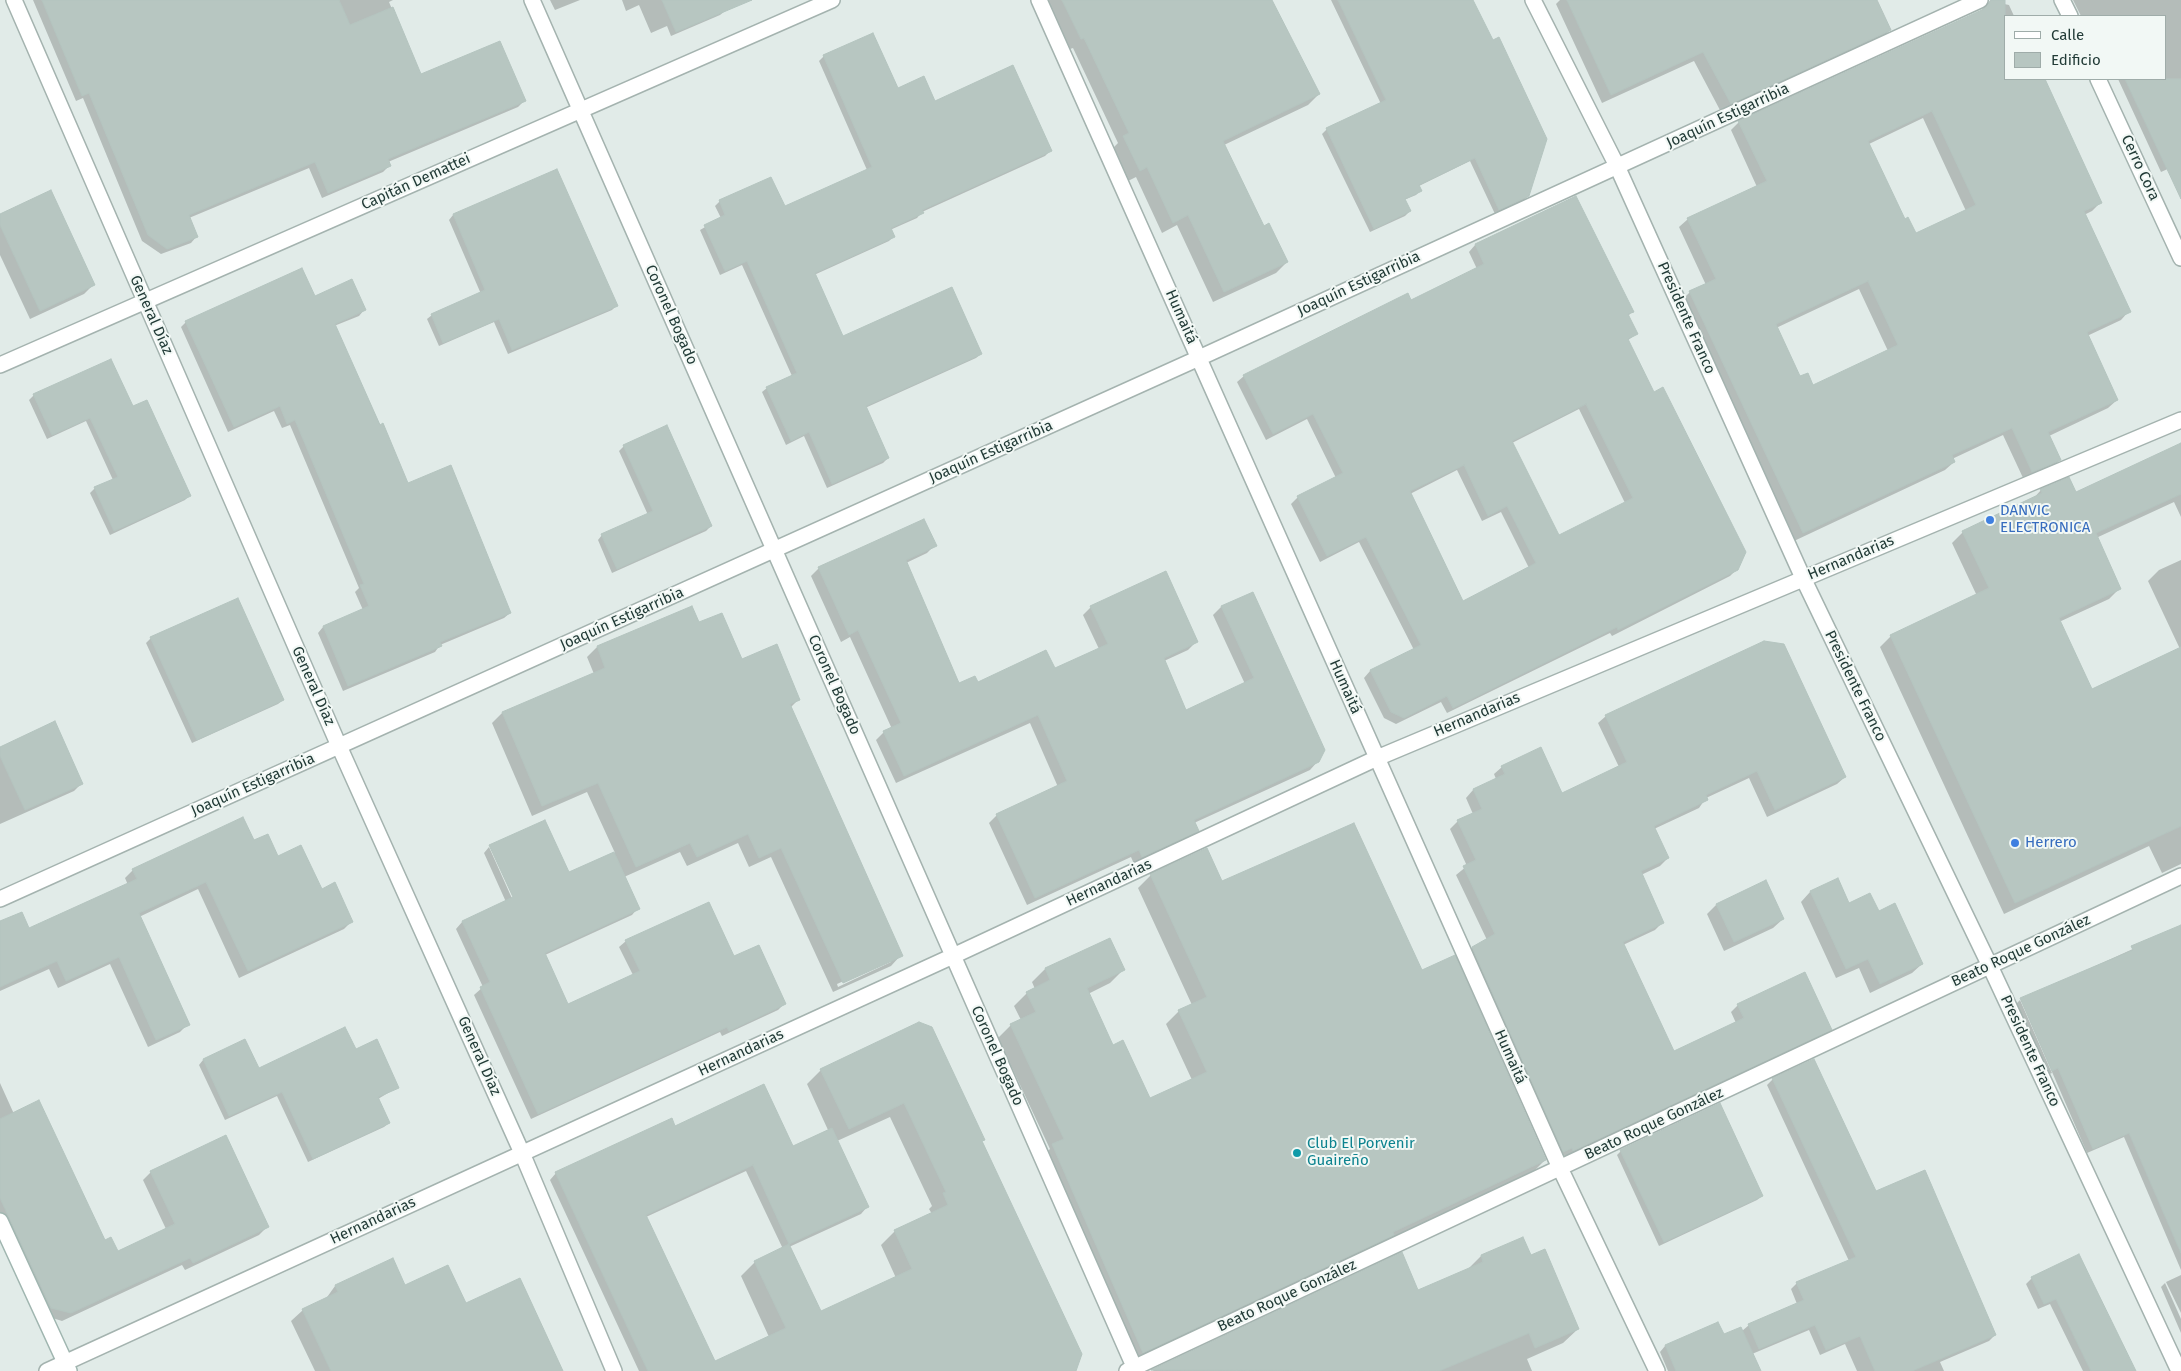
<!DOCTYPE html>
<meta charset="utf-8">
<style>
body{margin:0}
#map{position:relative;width:2181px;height:1371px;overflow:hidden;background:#e1ebe8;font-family:"Fira Sans",sans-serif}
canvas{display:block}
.legend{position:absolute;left:2004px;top:15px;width:162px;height:65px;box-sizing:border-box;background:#f2f8f5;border:1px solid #9faca9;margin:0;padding:6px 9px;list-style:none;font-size:15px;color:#223b37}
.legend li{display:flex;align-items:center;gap:10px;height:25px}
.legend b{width:25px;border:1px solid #9faca9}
</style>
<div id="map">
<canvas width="2181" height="1371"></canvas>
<ul class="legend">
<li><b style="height:6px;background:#fff"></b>Calle</li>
<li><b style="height:14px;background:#b7c6c1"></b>Edificio</li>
</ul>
</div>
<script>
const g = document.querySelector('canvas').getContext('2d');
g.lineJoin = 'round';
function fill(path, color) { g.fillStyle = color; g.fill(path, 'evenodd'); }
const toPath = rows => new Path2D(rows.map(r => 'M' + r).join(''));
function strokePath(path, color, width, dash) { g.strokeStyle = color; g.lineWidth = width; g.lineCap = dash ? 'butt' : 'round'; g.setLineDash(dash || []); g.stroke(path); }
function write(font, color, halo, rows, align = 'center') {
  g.font = font + ' "Fira Sans",sans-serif'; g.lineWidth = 4; g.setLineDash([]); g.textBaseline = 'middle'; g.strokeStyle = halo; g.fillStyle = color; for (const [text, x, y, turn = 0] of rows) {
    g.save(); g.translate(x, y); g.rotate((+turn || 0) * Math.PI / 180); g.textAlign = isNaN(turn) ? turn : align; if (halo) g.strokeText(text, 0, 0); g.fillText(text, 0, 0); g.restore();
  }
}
fill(toPath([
 [33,0,393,0,389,2,420,76,524,101,518,107,388,162,389,166,383,172,322,198,309,168,189,218,197,236,191,243,161,254,142,241,83,98,76,101],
 [550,0,580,0,555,10],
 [622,0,721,0,725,11,720,15,671,36,667,26,651,33,639,5,626,11],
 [1046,0,1271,0,1319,94,1308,105,1224,145,1263,227,1287,262,1276,273,1213,302,1177,225,1162,233,1136,177,1128,181,1113,148,1118,143,1073,48,1070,49],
 [1331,0,1472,0,1528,196,1523,201,1495,214,1470,161,1419,186,1421,190,1416,195,1404,200,1410,211,1405,216,1370,232,1322,134,1327,129,1381,104],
 [1560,0,1876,0,1890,30,1881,39,1721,112,1694,61,1602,103,1556,4],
 [2073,0,2181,0,2181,163,2161,172,2118,79,2165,79,2165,16,2081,16],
 [1990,1,2009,5,2014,16,2005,16,2005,79,2043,79,2101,202,2092,211,2084,215,2129,311,2121,320,2087,336,2117,400,2108,408,2049,436,2060,460,2052,468,2024,480,2003,435,1952,459,1954,462,1945,470,1794,541,1681,301,1690,292,1706,285,1679,227,1688,219,1757,187,1731,130,1739,122,1980,12],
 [1923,118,1966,211,1915,234,1904,220,1869,144],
 [1859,289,1888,351,1813,386,1799,378,1776,328],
 [824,56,898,90,934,102,1050,151,1045,156,922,212,917,218,890,230,893,237,889,241,814,275,842,337,981,354,976,358,865,408,888,458,883,463,827,488,804,436,786,445,762,392,767,388,792,376,742,265,720,275,700,230,721,218,715,206,720,201,784,208,867,170,819,61],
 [557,171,616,306,612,310,508,354,494,322,439,346,427,319,432,315,481,294,449,220,453,215],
 [1575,197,1633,311,1628,316,1636,334,1627,341,1737,569,1730,576,1612,636,1610,633,1447,713,1441,702,1396,724,1384,718,1364,678,1370,671,1414,650,1359,542,1320,562,1291,504,1298,497,1336,478,1307,419,1266,440,1237,382,1244,376,1411,302,1477,269,1469,252,1475,245],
 [1579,409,1625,503,1559,536,1512,443],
 [1457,470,1482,521,1501,512,1529,568,1462,602,1410,494],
 [0,215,94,284,84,294,30,319,0,255],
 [314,297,364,310,359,316,334,326,408,485,510,613,504,618,440,645,435,652,343,691,318,633,323,627,363,610,355,592,359,588,290,425,282,428,274,411,228,432,181,327,186,322],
 [34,395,132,408,189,496,185,500,110,535,90,493,95,488,113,480,86,421,47,439,29,400],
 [2181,444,2181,517,2174,502,2096,538,2120,588,2109,599,2059,622,2091,690,2180,649,2148,581,2159,570,2181,560,2181,864,2162,873,2149,846,2004,914,1880,647,1891,636,1977,596,1952,543,1963,532,2032,500,2041,490,2076,494],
 [624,446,711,526,706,531,612,573,598,540,602,535,648,515,619,451],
 [935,545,927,553,906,563,958,684,977,683,1054,670,1099,649,1083,615,1091,607,1196,642,1188,650,1164,661,1186,712,1245,684,1213,615,1221,607,1252,594,1318,761,1310,770,1194,823,1197,831,1189,839,1134,864,1131,857,1027,905,989,823,997,815,1058,787,1030,723,896,783,876,740,884,732,892,729,850,637,841,642,811,576,819,568],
 [691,608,698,624,741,660,799,699,790,708,901,955,891,966,833,992,771,857,749,867,738,843,687,866,680,852,624,877,638,908,632,915,545,955,567,1005,633,975,619,947,626,941,733,958,784,1004,778,1010,722,1036,720,1032,531,1119,474,995,483,987,456,929,462,922,506,902,484,853,489,847,514,903,517,902,490,846,569,873,615,853,587,792,532,816,492,723,502,713,594,674,587,657,597,647],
 [891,960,891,962,838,987,837,984],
 [151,638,283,700,278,704,192,743,146,643],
 [1606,716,1845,777,1837,784,1767,817,1749,778,1706,798,1699,808,1654,829,1668,858,1660,866,1641,875,1663,922,1655,930,1623,945,1673,1053,1736,1023,1731,1012,1738,1005,1830,1029,1823,1037,1566,1158,1564,1155,1556,1159,1465,955,1472,948,1487,940,1456,875,1467,866,1450,829,1458,821,1473,814,1466,798,1473,790,1496,779,1494,774,1502,767,1561,794,1619,767,1598,723],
 [0,749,81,784,74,791,0,824],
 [253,842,321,890,352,921,344,929,239,978,198,889,139,917,188,1024,180,1032,148,1047,110,964,58,988,49,969,0,991,0,923,29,930,128,885,125,878,133,870],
 [1151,875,1222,883,1422,972,1545,1160,1532,1173,1130,1365,1040,1158,1050,1149,998,1038,1011,1025,1021,1020,1014,1006,1027,993,1035,989,1032,982,1045,969,1109,939,1123,970,1110,983,1088,994,1113,1047,1149,1100,1192,1080,1166,1024,1179,1011,1192,1005,1138,888],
 [1837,880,1849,905,1878,913,1922,964,1912,973,1870,993,1859,968,1836,978,1801,902,1810,892],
 [1716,905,1783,919,1773,928,1724,951,1707,914],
 [2181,927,2181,1270,2124,1137,2087,1153,2021,1000],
 [2020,1000,2052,1073,2047,1075,2016,1004],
 [919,1024,981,1142,1075,1371,730,1371,769,1337,741,1276,755,1262,783,1249,746,1171,646,1217,701,1371,639,1371,550,1180,556,1173,675,1128,792,1147,828,1130,807,1084,821,1070],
 [890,1117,932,1206,929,1209,932,1214,895,1231,881,1245,896,1278,820,1313,789,1247,861,1214,867,1207,837,1141],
 [245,1041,258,1070,355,1051,398,1087,378,1099,389,1123,384,1127,308,1162,277,1096,225,1120,199,1065,203,1060],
 [1773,1079,1875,1193,1995,1335,1989,1341,1940,1362,1944,1371,1857,1371,1845,1344,1820,1355,1809,1330,1752,1354,1759,1371,1668,1371,1660,1352,1665,1346,1718,1324,1723,1336,1742,1331,1749,1325,1797,1304,1791,1289,1797,1283,1849,1261,1767,1085],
 [0,1083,14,1114,104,1241,117,1253,166,1229,143,1180,151,1172,267,1227,259,1235,185,1270,182,1265,62,1321,43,1315,0,1223],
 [1621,1151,1762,1196,1757,1200,1659,1246,1617,1155],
 [1401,1254,1417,1292,1468,1269,1481,1256,1530,1257,1578,1329,1563,1343,1527,1359,1532,1371,1152,1371],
 [2079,1256,2135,1371,2083,1371,2050,1304,2038,1309,2026,1284,2032,1278],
 [392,1260,404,1286,465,1305,562,1371,315,1371,291,1321,303,1310,325,1300,335,1286],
 [2181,1275,2181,1313,2166,1282],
 [2165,1283,2181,1319,2181,1333,2161,1287]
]), '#0003');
const building = toPath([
 [42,0,339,0,350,25,393,7,421,74,500,41,526,101,388,159,391,166,328,193,315,162,189,215,198,237,167,249,148,235,89,93,82,96,42,0],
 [662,0,752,0,676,32,662,0],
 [1062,0,1272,0,1320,94,1223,141,1264,226,1269,223,1288,262,1224,292,1188,215,1173,223,1147,167,1140,171,1123,136,1129,133,1084,38,1081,39,1062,0],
 [1338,0,1473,0,1493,40,1499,37,1547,139,1529,196,1499,210,1475,158,1419,185,1422,191,1405,199,1411,211,1374,229,1326,128,1386,100,1338,0],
 [1567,0,1877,0,1891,30,1731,104,1703,52,1611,95,1567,0],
 [1991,0,2005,0,2005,79,2045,79,2102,203,2084,211,2131,312,2087,332,2118,400,2048,432,2061,460,2032,472,2012,428,1952,455,1955,462,1803,533,1689,291,1716,279,1687,218,1767,181,1738,121,1984,9,1991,0],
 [1932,111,1976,205,1916,233,1908,217,1905,219,1868,141,1932,111],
 [1868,281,1898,345,1813,385,1808,373,1800,376,1776,324,1868,281],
 [873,33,898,88,924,76,935,101,1013,65,1052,151,922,210,924,213,891,228,895,237,815,273,843,336,952,287,982,354,866,406,889,458,832,484,809,432,791,441,766,387,797,373,747,261,725,271,704,225,725,215,719,200,771,177,785,206,872,167,823,55,873,33],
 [2125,79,2181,79,2181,199,2125,79],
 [557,169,618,306,512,350,499,319,443,343,431,314,485,290,453,214,557,169],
 [51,190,95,285,40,311,0,225,0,214,51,190],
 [1576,196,1634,312,1628,314,1638,334,1628,339,1654,392,1663,387,1746,552,1738,570,1618,630,1617,627,1453,708,1447,696,1404,718,1391,712,1370,670,1421,645,1366,537,1327,556,1297,496,1343,473,1313,414,1273,434,1243,375,1408,293,1411,300,1484,264,1475,244,1576,196],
 [1586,404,1633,498,1559,535,1512,441,1586,404],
 [1464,465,1488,516,1507,506,1536,563,1463,601,1410,491,1464,465],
 [302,268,315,296,352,279,366,310,335,324,380,425,383,423,408,483,451,465,511,613,440,642,442,646,348,686,323,626,369,606,360,585,364,584,295,420,287,424,280,406,234,427,185,321,302,268],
 [111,359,133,406,147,400,191,496,114,531,94,487,118,477,90,418,52,435,33,394,111,359],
 [667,425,712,526,617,569,601,534,653,511,623,445,667,425],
 [2181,443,2181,494,2096,533,2121,589,2059,618,2092,689,2181,647,2181,826,2015,903,1890,635,1989,588,1962,531,2042,493,2040,489,2069,477,2076,492,2181,443],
 [924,519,937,546,906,560,959,683,975,676,978,682,1046,650,1055,668,1108,644,1090,606,1166,571,1198,642,1164,658,1186,710,1254,678,1221,606,1253,592,1325,750,1319,762,1194,820,1199,831,1142,857,1139,850,1035,898,996,814,1067,781,1038,715,904,776,883,731,901,723,858,630,849,635,818,567,924,519],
 [238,598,284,700,197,740,150,637,238,598],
 [692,606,699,622,722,613,742,659,777,644,800,700,790,704,903,956,843,983,781,848,759,858,748,834,697,857,690,843,636,867,598,783,542,806,502,712,605,668,597,646,692,606],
 [1764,641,1784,644,1846,777,1775,810,1757,771,1706,795,1708,800,1654,826,1669,858,1641,871,1664,923,1623,942,1674,1051,1744,1018,1737,1004,1805,972,1832,1030,1573,1151,1572,1148,1563,1152,1472,947,1495,934,1463,866,1476,860,1457,820,1482,809,1473,789,1505,774,1501,766,1541,747,1562,793,1627,762,1605,715,1764,641],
 [55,721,83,784,25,810,0,756,0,747,55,721],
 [243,817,254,840,268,834,278,856,301,845,322,889,335,882,353,922,248,971,206,882,139,913,190,1025,156,1040,119,957,66,981,57,961,0,987,0,921,22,912,29,928,137,879,132,869,243,817],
 [545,820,569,872,614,852,640,909,545,953,568,1004,640,971,625,940,709,902,734,956,759,945,786,1004,729,1031,727,1027,538,1114,480,987,490,982,462,921,513,897,489,845,545,820],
 [1354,823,1422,970,1455,955,1546,1160,1393,1232,1394,1235,1143,1353,1052,1144,1064,1139,1010,1024,1036,1012,1026,992,1050,980,1045,968,1110,938,1125,970,1087,988,1113,1045,1123,1040,1150,1098,1207,1072,1178,1010,1207,997,1150,874,1207,848,1222,881,1354,823],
 [1838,878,1849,903,1870,893,1879,911,1895,903,1923,964,1880,984,1868,959,1846,969,1810,891,1838,878],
 [1766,880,1784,919,1734,942,1716,904,1766,880],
 [2181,925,2181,1253,2129,1133,2093,1149,2058,1068,2052,1071,2020,998,2133,950,2131,946,2181,925],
 [919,1022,932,1027,985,1140,982,1141,1082,1354,1076,1371,648,1371,555,1172,672,1118,675,1126,764,1084,793,1146,832,1128,869,1207,789,1244,821,1311,912,1269,894,1230,948,1205,943,1193,946,1192,904,1103,849,1129,820,1069,919,1022],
 [753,1165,789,1244,754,1261,786,1328,715,1361,646,1215,753,1165],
 [345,1027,356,1049,377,1039,399,1088,378,1097,390,1123,313,1159,282,1092,229,1116,203,1059,245,1039,259,1068,345,1027],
 [1814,1059,1876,1191,1925,1170,1996,1335,1912,1371,1875,1371,1860,1336,1826,1350,1815,1325,1759,1349,1748,1324,1804,1300,1796,1282,1856,1257,1772,1078,1814,1059],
 [39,1100,105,1240,111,1237,118,1251,175,1224,150,1171,226,1135,269,1227,193,1263,190,1258,71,1313,51,1308,0,1198,0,1119,39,1100],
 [1720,1103,1763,1196,1664,1242,1620,1150,1720,1103],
 [1523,1237,1531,1255,1545,1249,1579,1329,1535,1348,1529,1333,1439,1371,1151,1370,1402,1252,1418,1290,1483,1262,1481,1255,1523,1237],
 [2079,1254,2092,1281,2136,1371,2091,1371,2056,1299,2044,1304,2031,1277,2079,1254],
 [393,1258,405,1285,448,1265,466,1303,520,1278,563,1371,331,1371,302,1309,338,1292,335,1285,393,1258],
 [1718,1322,1724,1334,1741,1327,1761,1371,1676,1371,1665,1345,1718,1322]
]);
fill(building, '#b7c6c1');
strokePath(building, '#b4c4bf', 1);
const minor = toPath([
 [14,0,339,746,522,1153,614,1371],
 [532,0,1136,1371],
 [1039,0,1560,1168,1657,1371],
 [1533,0,1617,166,1803,578,1990,966,2179,1371],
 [2062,0,2070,16],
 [2098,79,2181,258],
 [0,365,832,0],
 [0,899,1199,358,1980,0],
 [47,1371,953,956,1377,758,2181,420],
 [1127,1371,2181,876]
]);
const secondary = toPath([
 [0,1221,69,1371]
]);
strokePath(minor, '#a4b3af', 18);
strokePath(secondary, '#a0b6b0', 18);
strokePath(minor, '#fff', 15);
strokePath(secondary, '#fff', 15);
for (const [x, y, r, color] of [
 [1990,520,5,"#3f7fe0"],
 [2015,843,5,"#3f7fe0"],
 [1297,1153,5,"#0f9aa8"]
]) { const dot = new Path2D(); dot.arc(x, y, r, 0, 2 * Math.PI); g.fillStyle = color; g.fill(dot); strokePath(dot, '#f2f8f5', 2); }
write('15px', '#223b37', '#f2f8f5', [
 ["Joaquín Estigarribia",1728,116,-25],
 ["Cerro Cora",2140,168,65],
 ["Capitán Demattei",416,182,-24],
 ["Joaquín Estigarribia",1359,284,-25],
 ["General Díaz",151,315,66],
 ["Coronel Bogado",671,315,66],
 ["Humaitá",1181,317,66],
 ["Presidente Franco",1686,318,66],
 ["Joaquín Estigarribia",991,452,-24],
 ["Hernandarias",1851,558,-23],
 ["Joaquín Estigarribia",622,619,-24],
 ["Coronel Bogado",834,685,66],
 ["General Díaz",313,686,66],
 ["Presidente Franco",1855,686,64],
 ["Humaitá",1345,687,66],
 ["Hernandarias",1477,715,-23],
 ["Joaquín Estigarribia",253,785,-24],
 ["Hernandarias",1109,883,-25],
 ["Beato Roque González",2021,951,-25],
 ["Presidente Franco",2030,1051,65],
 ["Hernandarias",741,1053,-25],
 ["General Díaz",479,1056,66],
 ["Coronel Bogado",997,1056,66],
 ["Humaitá",1510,1057,66],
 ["Beato Roque González",1654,1124,-25],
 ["Hernandarias",373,1221,-25],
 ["Beato Roque González",1287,1296,-25]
]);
write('15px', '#366cbe', '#f2f8f5', [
 ["DANVIC",2000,511],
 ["ELECTRONICA",2000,528],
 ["Herrero",2025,843]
], 'left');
write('15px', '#0d838f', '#f2f8f5', [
 ["Club El Porvenir",1307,1144],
 ["Guaireño",1307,1161]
], 'left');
</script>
